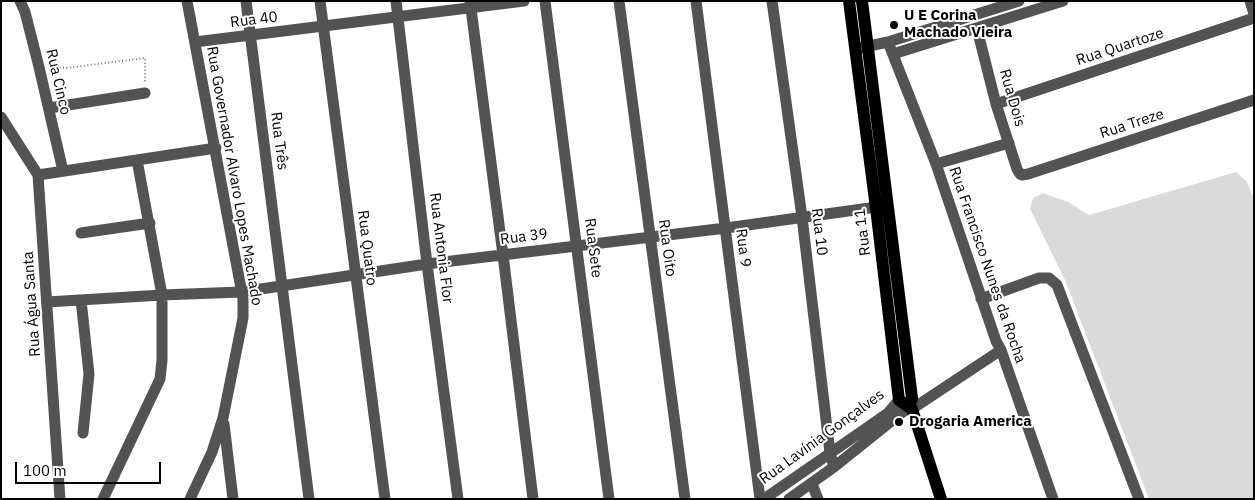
<!DOCTYPE html>
<meta charset="utf-8">
<style>
body{margin:0}
#map{position:relative;width:1255px;height:500px;overflow:hidden;background:#fff;font-family:"IBM Plex Sans",sans-serif}
canvas{display:block}
.frame{position:absolute;inset:0;border:2px solid #000;pointer-events:none}
.scale{position:absolute;left:15px;top:462px;width:146px;height:22px;box-sizing:border-box;border:2px solid #000;border-top:0;padding-left:6px;font-size:15px;line-height:18px;white-space:nowrap;color:#000;-webkit-text-stroke:4px #fff;paint-order:stroke}
</style>
<div id="map">
<canvas width="1255" height="500"></canvas>
<div class="frame"></div>
<div class="scale">100 m</div>
</div>
<script>
const g = document.querySelector('canvas').getContext('2d');
g.lineJoin = 'round';
function fill(path, color) { g.fillStyle = color; g.fill(path, 'evenodd'); }
const toPath = rows => new Path2D(rows.map(r => 'M' + r).join(''));
function strokePath(path, color, width, dash) { g.strokeStyle = color; g.lineWidth = width; g.lineCap = dash ? 'butt' : 'round'; g.setLineDash(dash || []); g.stroke(path); }
function write(font, color, halo, rows, align = 'center') {
  g.font = font + ' "IBM Plex Sans",sans-serif'; g.lineWidth = 4; g.setLineDash([]); g.textBaseline = 'middle'; g.strokeStyle = halo; g.fillStyle = color; for (const [text, x, y, turn = 0] of rows) {
    g.save(); g.translate(x, y); g.rotate((+turn || 0) * Math.PI / 180); g.textAlign = isNaN(turn) ? turn : align; if (halo) g.strokeText(text, 0, 0); g.fillText(text, 0, 0); g.restore();
  }
}
fill(toPath([
 [1236,172,1247,182,1254,200,1254,499,1149,499,1065,280,1030,209,1033,198,1043,193,1068,202,1089,215]
]), '#dadada');
strokePath(toPath([
 [49,67,66,68,145,58,145,83]
]), '#757575', 2, [1, 2.5]);
strokePath(toPath([
 [20,1,25,12,39,67,63,171],
 [187,1,243,299,243,318,223,418,212,452,190,499],
 [246,1,309,499],
 [320,1,385,499],
 [396,1,427,264,458,499],
 [470,1,503,255,533,499],
 [545,1,609,499],
 [619,1,685,499],
 [696,1,760,499],
 [772,1,802,217,830,453,834,467],
 [1250,1,1254,14],
 [977,29,996,104,1017,169,1020,174,1022,175,1028,174,1254,100],
 [195,42,524,1],
 [888,42,936,164,996,341,1001,350,1053,499],
 [859,48,888,42,1019,1],
 [893,54,1063,1],
 [996,104,1254,18],
 [49,108,145,93],
 [1,117,38,175,60,499],
 [936,164,1009,143],
 [38,175,216,148],
 [81,233,150,223],
 [981,299,1039,278,1049,278,1057,285,1139,499],
 [81,300,89,374,83,433],
 [47,302,162,295,241,292,427,264,726,228,884,206],
 [912,409,1001,350],
 [224,424,233,499],
 [812,484,818,499],
 [103,499,160,379,162,360,162,295,137,160],
 [764,499,868,427,888,413,899,400],
 [789,499,834,467,909,407]
]), '#535353', 11);
strokePath(toPath([
 [849,1,876,208,899,400,912,409,941,499],
 [862,1,912,398,909,407]
]), '#000', 12);
for (const [x, y, r, color] of [
 [894,25,5,"#000"],
 [899,422,5,"#000"]
]) { const dot = new Path2D(); dot.arc(x, y, r, 0, 2 * Math.PI); g.fillStyle = color; g.fill(dot); strokePath(dot, '#fff', 2); }
write('bold 15px', '#000', '#fff', [
 ["U E Corina",904,16],
 ["Machado Vieira",904,33],
 ["Drogaria America",909,422]
], 'left');
write('15px', '#000', '#fff', [
 ["Rua 40",254,20,-7],
 ["Rua Quartoze",1120,47,-18],
 ["Rua Cinco",58,82,77],
 ["Rua Dois",1012,98,74],
 ["Rua Treze",1132,124,-18],
 ["Rua Três",279,141,83],
 ["Rua Governador Alvaro Lopes Machado",234,176,80],
 ["Rua 10",819,232,83],
 ["Rua 11",863,232,-97],
 ["Rua 39",524,237,-7],
 ["Rua Quatro",367,248,83],
 ["Rua Antonia Flor",441,248,83],
 ["Rua Sete",593,248,83],
 ["Rua Oito",667,248,82],
 ["Rua 9",743,248,83],
 ["Rua Francisco Nunes da Rocha",987,265,71],
 ["Rua Água Santa",32,304,-94],
 ["Rua Lavínia Gonçalves",822,437,-36]
]);
</script>
